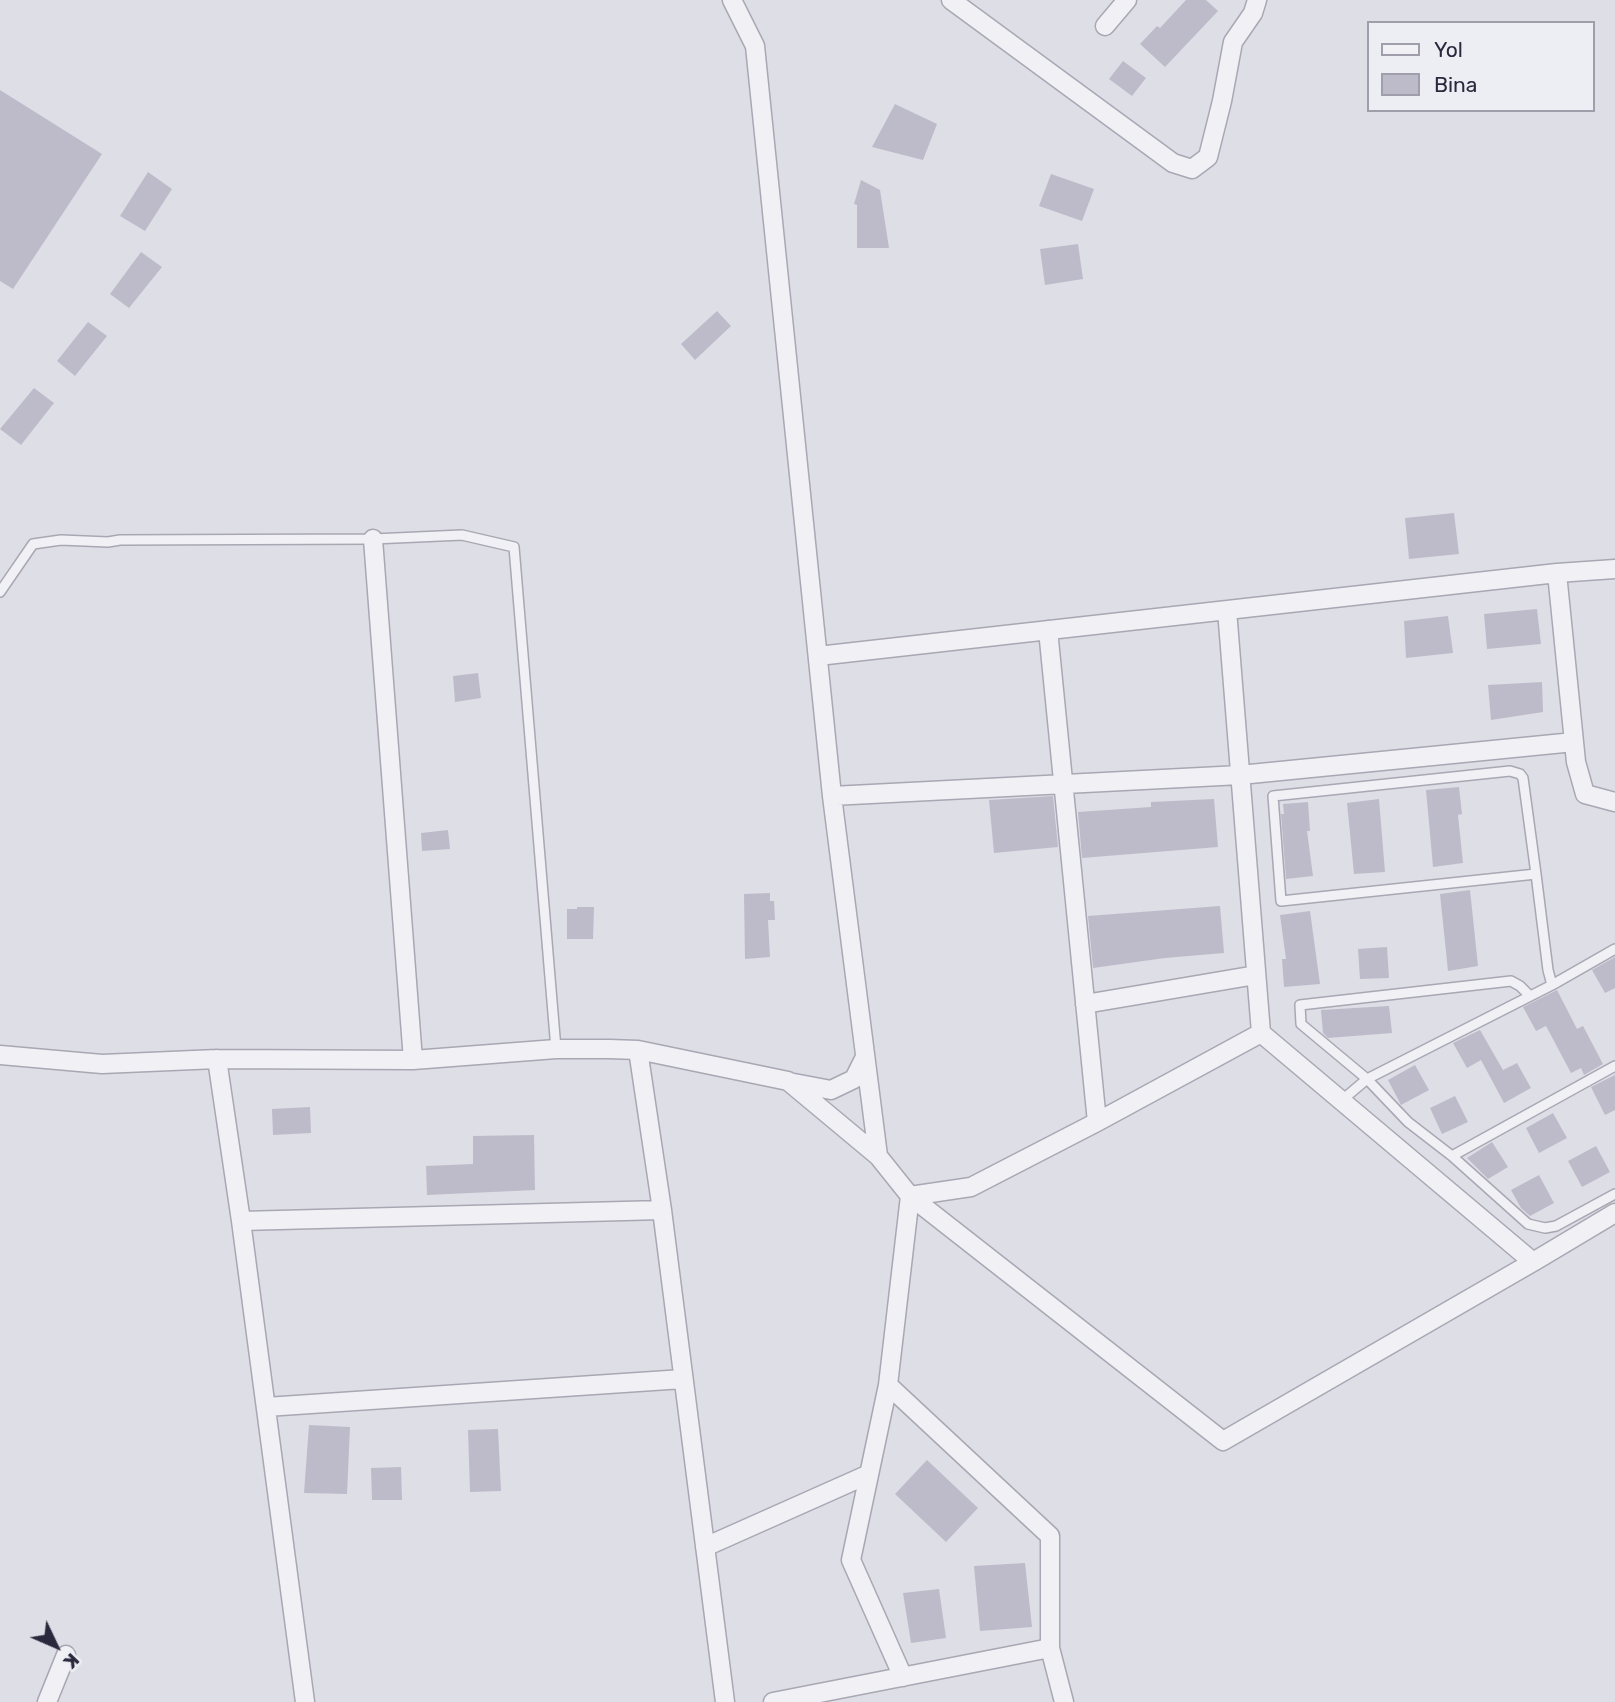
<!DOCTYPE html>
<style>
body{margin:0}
#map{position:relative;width:1615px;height:1702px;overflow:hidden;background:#dedee6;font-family:Rubik,sans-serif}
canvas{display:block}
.legend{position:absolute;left:1367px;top:21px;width:228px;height:91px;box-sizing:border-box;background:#ededf4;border:2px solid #9f9eaa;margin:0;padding:9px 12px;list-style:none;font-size:21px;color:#2a283c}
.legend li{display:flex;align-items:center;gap:14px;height:35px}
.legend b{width:35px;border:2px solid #9f9eaa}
.north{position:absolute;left:21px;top:1611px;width:70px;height:70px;-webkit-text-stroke:5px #ededf4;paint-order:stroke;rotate:134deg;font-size:19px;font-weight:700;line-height:28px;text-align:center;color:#2a283c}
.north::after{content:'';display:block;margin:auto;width:24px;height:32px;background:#2a283c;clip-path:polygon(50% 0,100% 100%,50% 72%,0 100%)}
</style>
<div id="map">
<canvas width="1615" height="1702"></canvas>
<ul class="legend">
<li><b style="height:9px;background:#f1f0f5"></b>Yol</li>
<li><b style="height:19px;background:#bdbbc9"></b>Bina</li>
</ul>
<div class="north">K</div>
</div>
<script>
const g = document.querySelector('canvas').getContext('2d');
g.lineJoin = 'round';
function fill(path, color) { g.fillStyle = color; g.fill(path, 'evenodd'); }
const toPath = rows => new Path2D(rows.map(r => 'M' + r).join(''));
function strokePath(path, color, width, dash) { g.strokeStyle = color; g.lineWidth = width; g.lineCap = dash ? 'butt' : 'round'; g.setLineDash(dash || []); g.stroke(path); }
fill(toPath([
 [1186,0,1206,0,1218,11,1165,67,1140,44,1157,26,1160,28],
 [1123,61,1146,78,1132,96,1109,79],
 [0,90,102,154,13,289,0,281],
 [895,104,937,124,923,160,872,147],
 [148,172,172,189,145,231,120,216],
 [1051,174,1094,189,1082,221,1039,206],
 [861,180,880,190,889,248,857,248,857,205,854,204],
 [1078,244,1083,279,1045,285,1040,249],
 [141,252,162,267,129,308,110,294],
 [717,311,731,326,695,360,681,344],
 [88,322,107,336,75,376,57,361],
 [34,388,54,403,21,445,0,429],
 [1454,513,1459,554,1409,559,1405,518],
 [1537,609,1541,644,1487,649,1484,614],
 [1448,616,1453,653,1406,658,1404,621],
 [478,673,481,698,455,702,453,676],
 [1542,682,1543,712,1491,720,1488,685],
 [1459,787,1462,814,1458,815,1463,863,1433,867,1426,790],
 [1053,796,1058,847,994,853,989,800],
 [1214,799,1218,847,1082,858,1078,812,1151,807,1151,802],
 [1379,799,1385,872,1354,874,1347,803],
 [1308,802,1310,831,1307,831,1313,876,1286,879,1281,814,1284,814,1283,804],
 [448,830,450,849,422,851,421,833],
 [1470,890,1478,966,1448,971,1440,894],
 [770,893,770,901,774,901,775,920,768,920,770,957,745,959,744,894],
 [1220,906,1224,953,1165,958,1093,968,1088,916],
 [577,907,594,907,593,939,567,939,567,909,577,909],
 [1310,911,1320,984,1284,987,1282,959,1286,959,1280,915],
 [1387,947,1389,978,1360,979,1358,949],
 [1615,957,1615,988,1605,993,1592,970],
 [1557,990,1577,1029,1583,1026,1603,1064,1584,1075,1581,1068,1571,1073,1546,1026,1536,1031,1523,1007],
 [1389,1006,1392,1033,1328,1038,1323,1033,1321,1010],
 [1480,1030,1503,1070,1517,1063,1531,1088,1504,1103,1481,1060,1467,1068,1453,1043],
 [1415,1065,1429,1090,1401,1105,1388,1080],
 [1615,1075,1615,1110,1605,1115,1591,1087],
 [1455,1096,1468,1122,1442,1134,1430,1108],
 [310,1107,311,1133,273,1135,272,1109],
 [1553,1113,1567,1138,1539,1153,1526,1128],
 [534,1135,535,1190,427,1195,426,1166,473,1164,473,1136],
 [1492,1142,1508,1167,1488,1179,1467,1158],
 [1596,1146,1610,1172,1582,1187,1568,1161],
 [1539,1175,1554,1203,1530,1216,1521,1208,1511,1190],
 [309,1425,350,1427,347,1494,304,1493],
 [498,1429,501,1491,470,1492,468,1430],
 [927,1460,978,1508,946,1542,895,1494],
 [401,1467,402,1500,372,1500,371,1468],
 [1025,1563,1032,1627,980,1631,974,1566],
 [939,1589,946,1638,911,1643,903,1593]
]), '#bdbbc9');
const lane = toPath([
 [0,592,33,544,61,540,108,542,120,540,373,539,462,535,514,547,556,1049],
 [1536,874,1281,901,1273,796,1510,771,1520,774,1523,778,1536,874,1548,970,1552,985],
 [1530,996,1520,986,1511,981,1300,1005,1301,1024,1367,1079,1408,1122,1452,1156,1528,1224,1545,1228,1556,1226,1615,1194],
 [1341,1101,1367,1079,1552,985,1615,949],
 [1452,1156,1615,1066]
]);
const street = toPath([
 [732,0,755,46,832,796,878,1156],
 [951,0,1173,163,1192,169,1208,157,1222,101,1233,42,1253,13,1257,0],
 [1105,26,1127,0],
 [373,539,413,1060],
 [1557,573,1576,762,1585,794,1615,802],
 [1048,630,1097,1122],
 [818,656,1557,573,1615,569],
 [832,796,1240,775,1574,742],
 [1085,1004,1256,975],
 [638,1050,662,1210,725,1702],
 [0,1055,102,1064,217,1059,413,1060,556,1049,609,1049,638,1050,788,1081,878,1156,910,1196,888,1385,851,1560,903,1677],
 [217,1059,241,1221,305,1702],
 [794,1083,831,1090,854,1079,865,1057],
 [910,1196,1223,1441,1533,1262,1261,1033,1227,610],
 [910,1196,971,1187,1097,1122,1261,1033],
 [241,1221,662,1210],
 [1533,1262,1615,1213],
 [888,1385,1050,1536,1050,1648,1064,1702],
 [266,1407,683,1379],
 [705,1547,869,1474],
 [47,1702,66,1655],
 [773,1702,1050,1648]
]);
strokePath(lane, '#a8a7b3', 12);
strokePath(street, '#a8a7b3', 21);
strokePath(lane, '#f1f0f5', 9);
strokePath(street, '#f1f0f5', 18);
</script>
